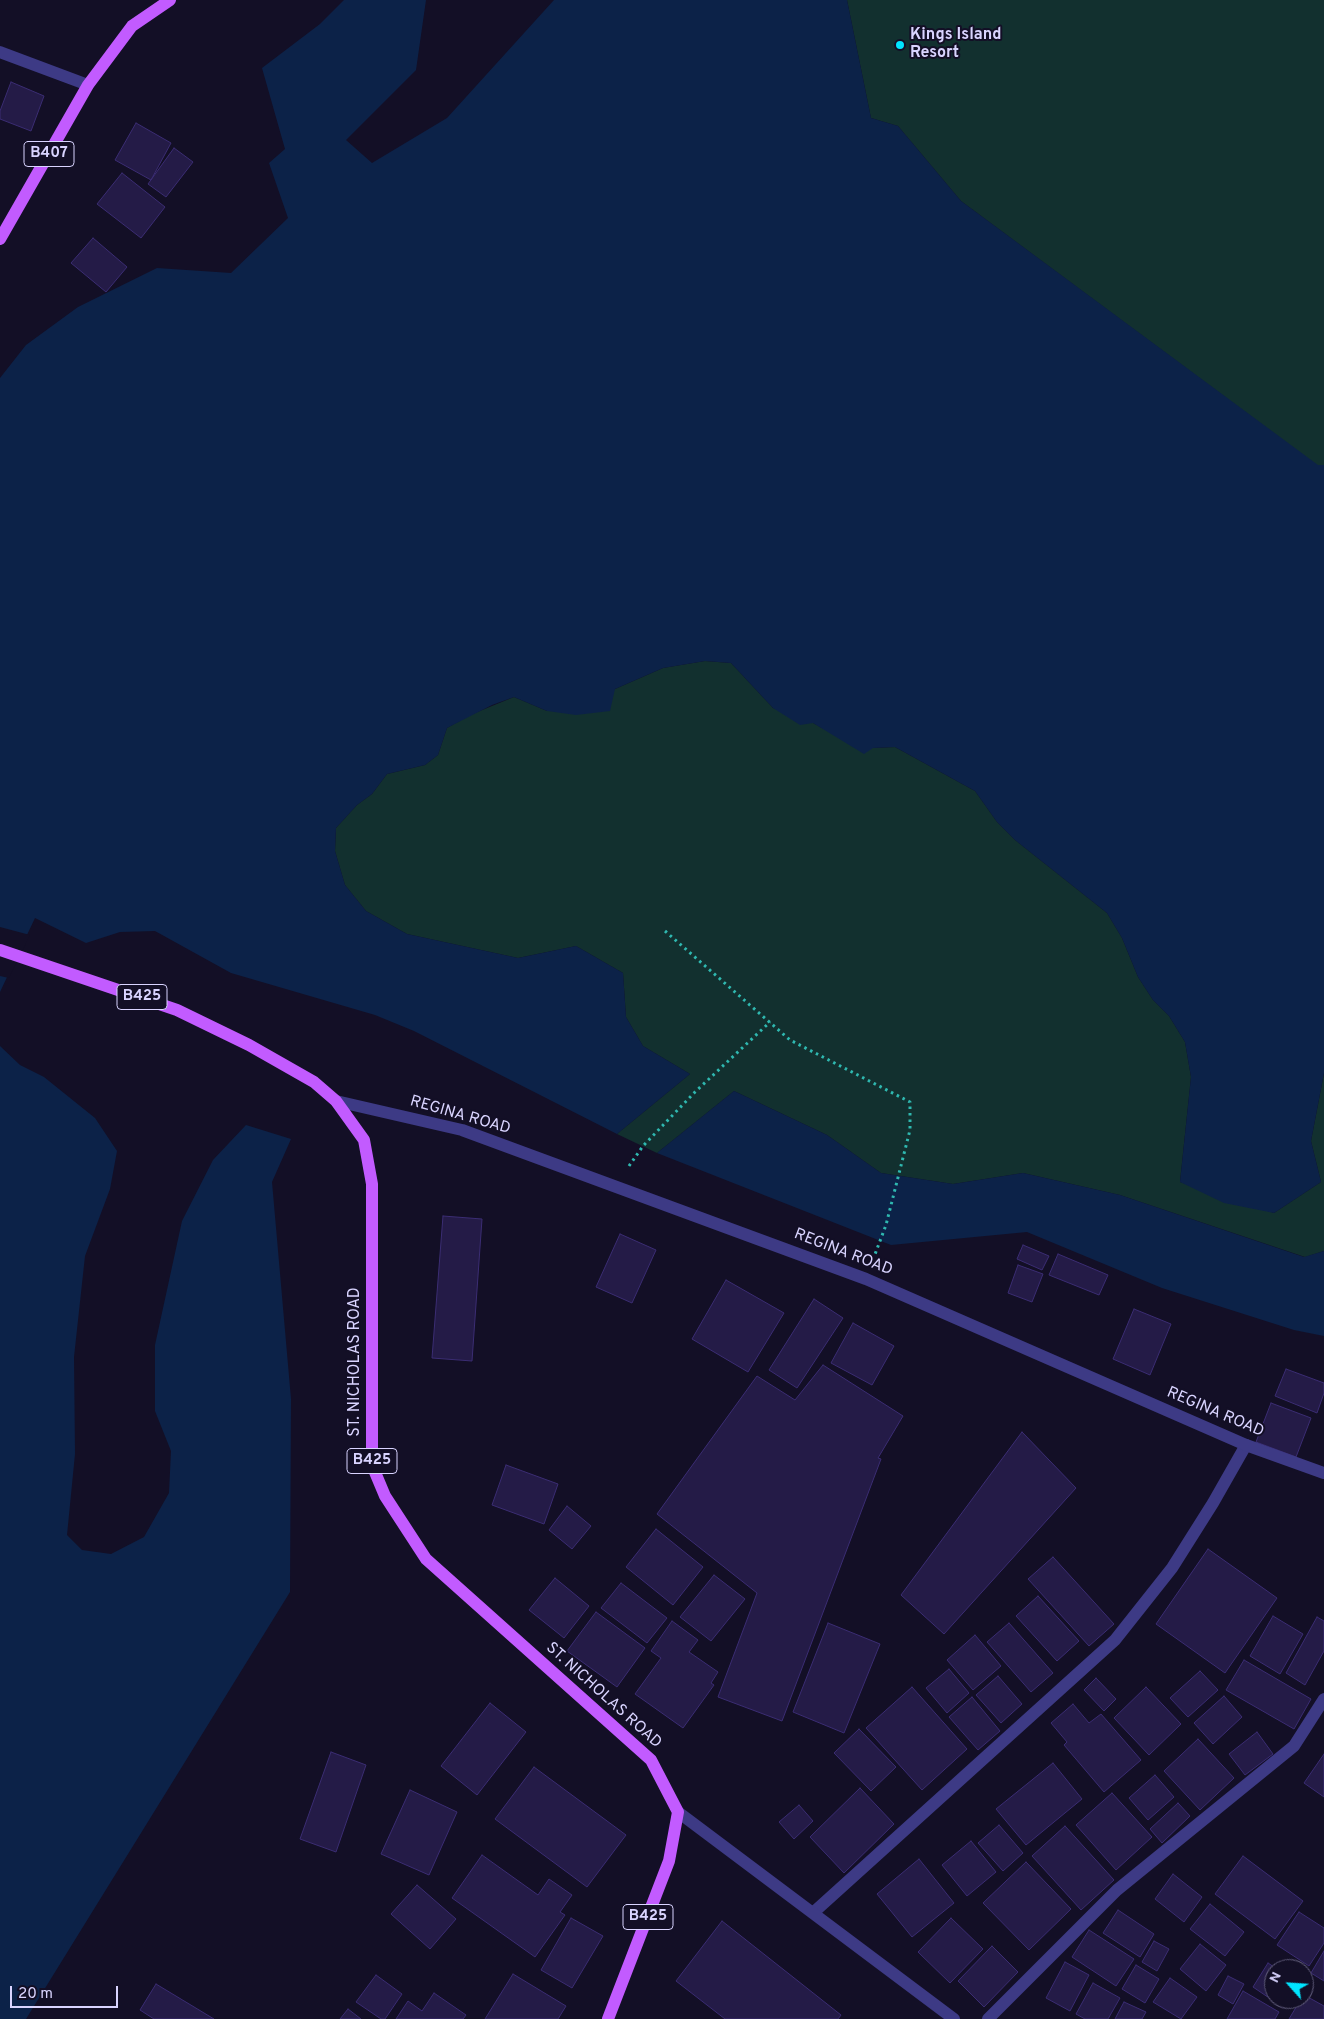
<!DOCTYPE html>
<style>
body{margin:0}
#map{position:relative;width:1324px;height:2019px;overflow:hidden;background:#130f26;font-family:Overpass,sans-serif}
canvas{display:block}
.north{position:absolute;left:1264px;top:1959px;width:50px;height:50px;box-sizing:border-box;background:#130f26;border:1px solid #625e7d;border-radius:50%;rotate:296deg;font-size:14px;font-weight:700;line-height:20px;text-align:center;color:#d9d4ff}
.north::after{content:'';display:block;margin:auto;width:18px;height:22px;background:#00e5ff;clip-path:polygon(50% 0,100% 100%,50% 72%,0 100%)}
.scale{position:absolute;left:10px;top:1986px;width:108px;height:22px;box-sizing:border-box;border:2px solid #d9d4ff;border-top:0;padding-left:6px;font-size:15px;line-height:18px;white-space:nowrap;color:#d9d4ff;-webkit-text-stroke:4px #130f26;paint-order:stroke}
</style>
<div id="map">
<canvas width="1324" height="2019"></canvas>
<div class="north">N</div>
<div class="scale">20 m</div>
</div>
<script>
const g = document.querySelector('canvas').getContext('2d');
g.lineJoin = 'round';
function fill(path, color) { g.fillStyle = color; g.fill(path, 'evenodd'); }
const toPath = rows => new Path2D(rows.map(r => 'M' + r).join(''));
function strokePath(path, color, width, dash) { g.strokeStyle = color; g.lineWidth = width; g.lineCap = dash ? 'butt' : 'round'; g.setLineDash(dash || []); g.stroke(path); }
function write(font, color, halo, rows, align = 'center') {
  g.font = font + ' Overpass,sans-serif'; g.lineWidth = 4; g.setLineDash([]); g.textBaseline = 'middle'; g.strokeStyle = halo; g.fillStyle = color; for (const [text, x, y, turn = 0] of rows) {
    g.save(); g.translate(x, y); g.rotate((+turn || 0) * Math.PI / 180); g.textAlign = isNaN(turn) ? turn : align; if (halo) g.strokeText(text, 0, 0); g.fillText(text, 0, 0); g.restore();
  }
}
fill(toPath([
 [847,0,1324,0,1324,465,1318,466,961,201,898,126,871,118],
 [705,661,731,663,773,708,813,723,839,737,873,748,895,747,975,791,997,822,1015,840,1107,913,1122,938,1138,977,1153,1000,1169,1016,1185,1042,1191,1077,1180,1182,1274,1213,1321,1182,1311,1141,1324,1073,1324,1251,1305,1257,1120,1195,1023,1173,953,1184,881,1173,827,1135,734,1091,657,1153,617,1134,690,1074,643,1046,626,1017,623,973,576,946,518,958,407,934,366,911,345,885,335,851,336,828,357,805,372,794,387,774,425,765,438,755,447,728,470,715,514,697,547,711,615,689,663,668]
]), '#12302f');
fill(toPath([
 [344,0,426,0,416,70,346,140,372,163,447,118,554,0,847,0,871,118,898,126,961,201,1318,465,1324,465,1324,1073,1311,1141,1321,1182,1274,1213,1224,1203,1180,1182,1191,1077,1185,1042,1169,1016,1153,1000,1138,977,1122,938,1107,913,1015,840,997,822,975,791,895,747,873,748,864,754,813,723,800,725,773,708,731,663,705,661,663,668,615,689,610,711,576,715,547,711,514,697,492,705,447,728,438,755,425,765,387,774,372,794,357,805,336,828,335,851,345,885,366,911,407,934,518,958,576,946,623,973,626,1017,643,1046,690,1074,617,1134,414,1031,375,1015,231,973,155,931,120,932,86,943,35,918,0,992,0,378,26,345,78,307,157,268,231,273,288,218,269,163,285,149,262,68,320,24],
 [0,1046,20,1065,44,1077,95,1118,117,1151,110,1189,85,1256,74,1357,75,1454,67,1535,82,1550,111,1554,144,1537,169,1493,171,1451,155,1411,155,1345,182,1221,213,1160,246,1125,291,1139,272,1182,291,1399,290,1592,26,2019,0,2019],
 [734,1091,827,1135,881,1173,953,1184,1023,1173,1120,1195,1304,1257,1324,1251,1324,1336,1294,1330,1162,1288,1027,1232,891,1245,657,1153]
]), '#0c2248');
fill(toPath([
 [0,927,30,935,9,978,0,976]
]), '#130f26');
const building = toPath([
 [11,82,44,96,31,131,0,119,0,111,11,82],
 [136,123,171,143,151,180,115,160,136,123],
 [174,148,193,162,166,197,148,184,174,148],
 [122,173,165,207,141,238,97,204,122,173],
 [93,238,127,267,106,292,71,263,93,238],
 [443,1216,482,1219,472,1361,432,1358,443,1216],
 [620,1234,656,1250,632,1303,596,1287,620,1234],
 [1023,1245,1049,1256,1042,1270,1017,1259,1023,1245],
 [1058,1254,1108,1275,1099,1295,1049,1275,1058,1254],
 [1018,1265,1043,1274,1032,1302,1008,1293,1018,1265],
 [726,1280,784,1313,748,1372,692,1339,726,1280],
 [814,1299,843,1318,797,1388,769,1370,814,1299],
 [1134,1309,1171,1324,1150,1375,1113,1359,1134,1309],
 [853,1323,894,1346,872,1385,831,1363,853,1323],
 [823,1365,903,1416,878,1458,881,1459,782,1721,718,1697,757,1593,657,1514,757,1376,795,1400,823,1365],
 [1286,1369,1324,1383,1324,1393,1317,1413,1275,1396,1286,1369],
 [1271,1403,1311,1418,1296,1457,1256,1442,1271,1403],
 [1022,1432,1076,1488,944,1634,901,1595,1022,1432],
 [506,1465,558,1484,544,1524,492,1505,506,1465],
 [567,1506,591,1526,572,1549,549,1530,567,1506],
 [656,1529,703,1567,673,1605,626,1567,656,1529],
 [1208,1549,1277,1598,1225,1673,1156,1624,1208,1549],
 [1053,1557,1114,1624,1089,1646,1028,1579,1053,1557],
 [714,1575,745,1599,711,1641,680,1617,714,1575],
 [555,1578,589,1606,564,1638,529,1610,555,1578],
 [621,1583,667,1618,647,1643,601,1608,621,1583],
 [1038,1596,1079,1641,1057,1661,1016,1616,1038,1596],
 [596,1612,645,1648,617,1687,567,1651,596,1612],
 [1273,1616,1303,1634,1280,1674,1250,1656,1273,1616],
 [1317,1617,1324,1621,1324,1651,1305,1685,1286,1673,1317,1617],
 [672,1621,698,1640,689,1652,718,1672,711,1683,714,1685,683,1728,635,1694,661,1658,651,1651,672,1621],
 [828,1623,880,1644,844,1733,793,1712,828,1623],
 [1009,1623,1053,1673,1031,1692,987,1642,1009,1623],
 [975,1635,1001,1666,973,1690,947,1660,975,1635],
 [1244,1660,1311,1699,1294,1729,1226,1690,1244,1660],
 [949,1669,969,1693,947,1713,926,1688,949,1669],
 [1200,1671,1218,1690,1188,1717,1170,1698,1200,1671],
 [998,1676,1022,1704,1001,1723,976,1695,998,1676],
 [1096,1678,1116,1699,1104,1711,1084,1690,1096,1678],
 [912,1687,967,1749,922,1790,866,1728,912,1687],
 [1146,1687,1181,1724,1149,1755,1114,1718,1146,1687],
 [1224,1696,1242,1717,1213,1744,1194,1723,1224,1696],
 [972,1697,1000,1731,978,1750,949,1717,972,1697],
 [490,1703,526,1732,477,1795,441,1766,490,1703],
 [1073,1704,1089,1723,1101,1714,1141,1760,1104,1792,1064,1745,1067,1742,1051,1723,1073,1704],
 [859,1729,896,1767,871,1791,834,1753,859,1729],
 [1257,1732,1273,1754,1245,1775,1229,1754,1257,1732],
 [1198,1739,1234,1778,1200,1810,1164,1771,1198,1739],
 [331,1752,366,1765,336,1852,300,1839,331,1752],
 [1324,1754,1324,1797,1304,1783,1324,1754],
 [1053,1763,1082,1799,1026,1845,996,1809,1053,1763],
 [534,1767,626,1835,587,1887,495,1819,534,1767],
 [1155,1775,1174,1797,1148,1820,1129,1798,1155,1775],
 [860,1788,894,1824,844,1873,810,1837,860,1788],
 [410,1790,457,1812,429,1875,381,1854,410,1790],
 [1112,1793,1152,1837,1116,1870,1076,1825,1112,1793],
 [1178,1803,1190,1816,1162,1843,1150,1829,1178,1803],
 [799,1805,813,1821,794,1839,779,1822,799,1805],
 [999,1825,1023,1853,1003,1871,978,1843,999,1825],
 [1065,1826,1114,1880,1081,1910,1032,1856,1065,1826],
 [971,1841,996,1872,967,1896,942,1865,971,1841],
 [482,1855,538,1895,549,1879,572,1895,560,1912,565,1915,535,1957,452,1898,482,1855],
 [1243,1856,1303,1901,1275,1939,1215,1894,1243,1856],
 [919,1859,954,1903,912,1937,877,1894,919,1859],
 [1026,1862,1071,1909,1029,1950,983,1903,1026,1862],
 [1173,1874,1202,1897,1184,1922,1155,1899,1173,1874],
 [417,1885,456,1919,430,1949,391,1914,417,1885],
 [1210,1904,1244,1932,1225,1956,1190,1929,1210,1904],
 [1118,1910,1154,1934,1140,1957,1103,1933,1118,1910],
 [1299,1912,1324,1928,1324,1943,1309,1966,1277,1945,1299,1912],
 [571,1918,603,1936,572,1988,541,1970,571,1918],
 [951,1918,983,1949,950,1983,918,1952,951,1918],
 [722,1921,841,2015,838,2019,725,2019,676,1981,722,1921],
 [1089,1930,1134,1959,1116,1986,1072,1957,1089,1930],
 [1154,1941,1169,1949,1157,1971,1142,1962,1154,1941],
 [1200,1944,1226,1965,1206,1991,1180,1969,1200,1944],
 [992,1946,1018,1972,984,2007,958,1981,992,1946],
 [1324,1951,1324,1981,1311,1973,1324,1951],
 [1065,1962,1089,1975,1070,2011,1046,1998,1065,1962],
 [1268,1963,1277,1969,1274,1969,1274,1999,1290,1999,1284,2008,1253,1987,1268,1963],
 [1136,1965,1159,1979,1145,2003,1122,1989,1136,1965],
 [513,1974,566,2006,558,2019,485,2019,513,1974],
 [376,1975,402,1994,385,2019,381,2019,356,2002,376,1975],
 [1228,1976,1244,1984,1233,2004,1218,1995,1228,1976],
 [1170,1978,1197,1997,1181,2019,1153,2002,1170,1978],
 [1093,1983,1120,1998,1108,2019,1085,2019,1076,2014,1093,1983],
 [156,1984,214,2019,154,2019,140,2010,156,1984],
 [1243,1991,1279,2012,1275,2019,1227,2019,1243,1991],
 [434,1993,466,2015,463,2019,396,2019,408,2001,422,2011,434,1993],
 [1304,1995,1324,2006,1324,2019,1289,2019,1301,1999,1304,1999,1304,1995],
 [1124,2002,1146,2012,1142,2019,1115,2019,1124,2002],
 [348,2009,361,2019,340,2019,348,2009]
]);
fill(building, '#241b47');
strokePath(building, '#3b2d73', 1);
strokePath(toPath([
 [665,931,790,1040,910,1102,910,1130,886,1225,874,1257],
 [629,1166,643,1146,695,1092,770,1022]
]), '#2fb8b0', 3, [2.5, 4]);
strokePath(toPath([
 [0,52,88,85],
 [814,1912,1115,1640,1172,1568,1213,1503,1246,1445],
 [988,2019,1117,1890,1294,1746,1324,1699]
]), '#3d3a85', 12);
strokePath(toPath([
 [336,1101,462,1130,866,1279,1246,1445,1324,1473],
 [678,1812,954,2019]
]), '#3d3a85', 12);
strokePath(toPath([
 [0,239,88,85,132,26,170,0],
 [0,950,177,1010,249,1045,314,1082,336,1101,364,1140,372,1184,372,1465,385,1496,426,1559,651,1760,678,1812,669,1861,608,2019]
]), '#c25bff', 12);
for (const [x, y, r, color] of [
 [900,45,5,"#00e5ff"]
]) { const dot = new Path2D(); dot.arc(x, y, r, 0, 2 * Math.PI); g.fillStyle = color; g.fill(dot); strokePath(dot, '#130f26', 2); }
for (const [x, y, w] of [
 [49,154,50],
 [142,997,50],
 [372,1461,50],
 [648,1917,50]
]) { const box = new Path2D(); box.roundRect(x - w / 2, y - 12.5, w, 25, 4); g.fillStyle = '#130f26'; g.fill(box); strokePath(box, '#d9d4ff', 1); }
write('bold 15px', '#d9d4ff', null, [
 ["B407",49,154],
 ["B425",142,997],
 ["B425",372,1461],
 ["B425",648,1917]
]);
write('bold 16px', '#d9d4ff', '#130f26', [
 ["Kings Island",910,36],
 ["Resort",910,54]
], 'left');
write('16px', '#d9d4ff', '#130f26', [
 ["REGINA ROAD",460,1116,16],
 ["REGINA ROAD",843,1253,21],
 ["ST. NICHOLAS ROAD",356,1362,-90],
 ["REGINA ROAD",1215,1413,23],
 ["ST. NICHOLAS ROAD",603,1696,42]
]);
</script>
